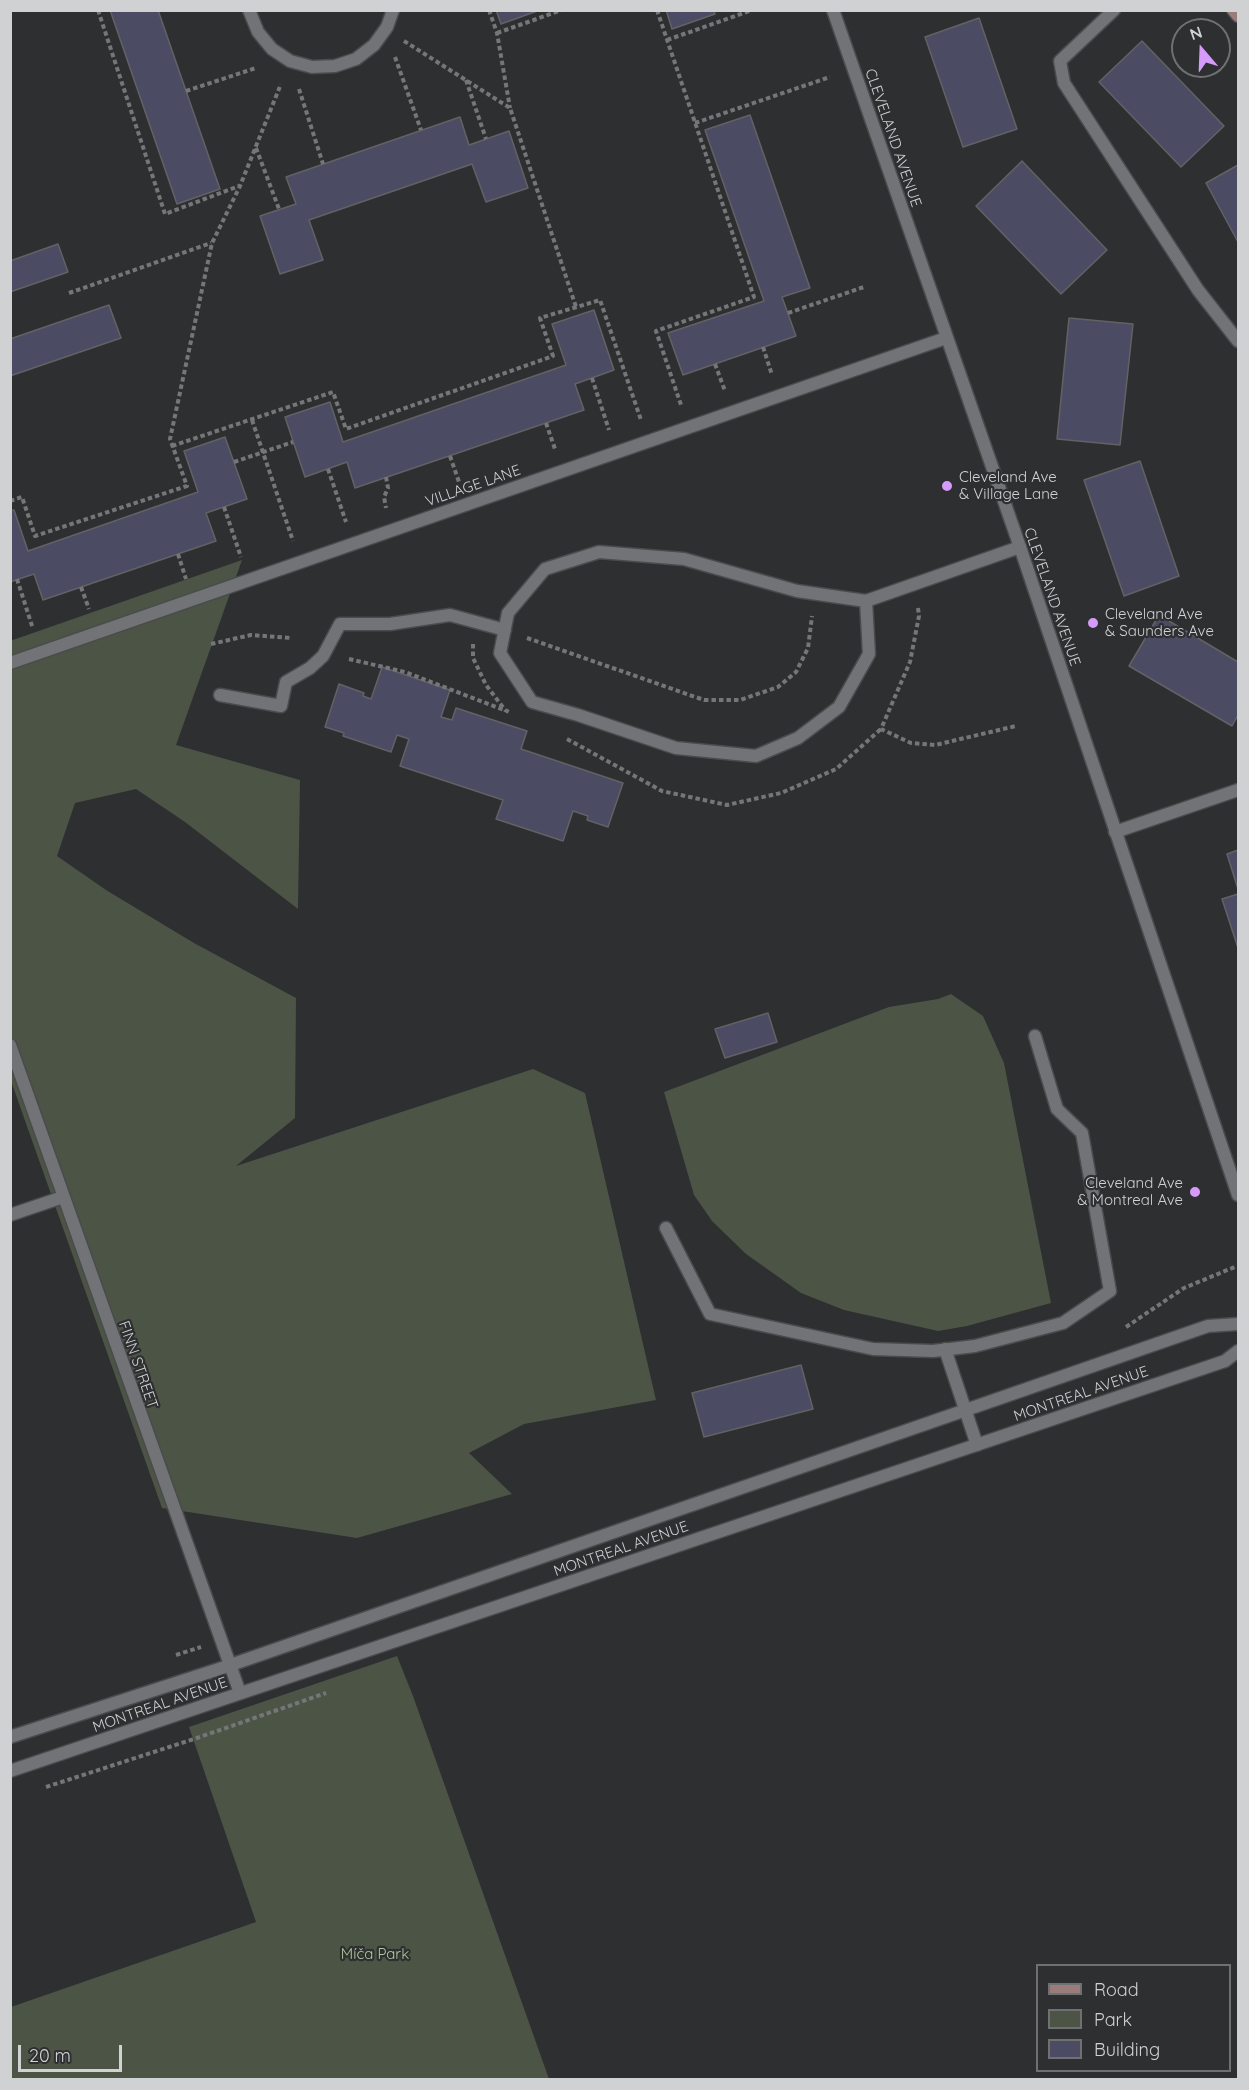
<!DOCTYPE html>
<meta charset="utf-8">
<style>
body{margin:0}
#map{position:relative;width:1249px;height:2090px;overflow:hidden;background:#2d2f31;font-family:Quicksand,sans-serif}
canvas{display:block}
.frame{position:absolute;inset:0;border:12px solid #d0d1d3;pointer-events:none}
.legend{position:absolute;left:1036px;top:1964px;width:195px;height:108px;box-sizing:border-box;background:#2d2f31;border:2px solid #6e7072;margin:0;padding:8px 10px;list-style:none;font-size:18px;color:#d0d1d3}
.legend li{display:flex;align-items:center;gap:12px;height:30px}
.legend b{width:30px;border:2px solid #6e7072}
.north{position:absolute;left:1171px;top:18px;width:60px;height:60px;box-sizing:border-box;background:#2d2f31;border:2px solid #6e7072;border-radius:50%;rotate:341deg;font-size:16px;font-weight:700;line-height:24px;text-align:center;color:#d0d1d3}
.north::after{content:'';display:block;margin:auto;width:21px;height:27px;background:#d69bfa;clip-path:polygon(50% 0,100% 100%,50% 72%,0 100%)}
.scale{position:absolute;left:18px;top:2045px;width:104px;height:27px;box-sizing:border-box;border:3px solid #d0d1d3;border-top:0;padding-left:8px;font-size:18px;line-height:21px;white-space:nowrap;color:#d0d1d3;-webkit-text-stroke:4px #2d2f31;paint-order:stroke}
</style>
<div id="map">
<canvas width="1249" height="2090"></canvas>
<div class="frame"></div>
<ul class="legend">
<li><b style="height:8px;background:#9a7d7b"></b>Road</li>
<li><b style="height:16px;background:#4c5446"></b>Park</li>
<li><b style="height:16px;background:#4c4b64"></b>Building</li>
</ul>
<div class="north">N</div>
<div class="scale">20 m</div>
</div>
<script>
const g = document.querySelector('canvas').getContext('2d');
g.lineJoin = 'round';
function fill(path, color) { g.fillStyle = color; g.fill(path, 'evenodd'); }
const toPath = rows => new Path2D(rows.map(r => 'M' + r).join(''));
function strokePath(path, color, width, dash) { g.strokeStyle = color; g.lineWidth = width; g.lineCap = dash ? 'butt' : 'round'; g.setLineDash(dash || []); g.stroke(path); }
function write(font, color, halo, rows, align = 'center') {
  g.font = font + ' Quicksand,sans-serif'; g.lineWidth = 4.5; g.setLineDash([]); g.textBaseline = 'middle'; g.strokeStyle = halo; g.fillStyle = color; for (const [text, x, y, turn = 0] of rows) {
    g.save(); g.translate(x, y); g.rotate((+turn || 0) * Math.PI / 180); g.textAlign = isNaN(turn) ? turn : align; if (halo) g.strokeText(text, 0, 0); g.fillText(text, 0, 0); g.restore();
  }
}
fill(toPath([
 [242,560,176,745,300,780,298,909,185,822,136,789,75,803,57,856,106,890,194,943,296,998,295,1118,236,1166,533,1069,585,1093,656,1400,524,1424,469,1453,512,1494,357,1538,162,1508,11,1081,10,641],
 [951,994,983,1016,1004,1063,1051,1303,967,1326,938,1331,844,1310,801,1293,746,1254,712,1221,694,1195,664,1092,889,1007,938,999],
 [397,1656,413,1696,549,2079,11,2079,11,2007,256,1922,189,1727]
]), '#4c5446');
const building = toPath([
 [110,10,158,10,220,189,177,204,110,10],
 [496,10,540,10,501,24,496,10],
 [666,10,714,10,715,14,672,29,666,10],
 [979,18,1017,129,963,147,925,37,979,18],
 [1142,41,1224,126,1181,167,1099,82,1142,41],
 [750,115,810,288,782,297,796,336,683,375,668,333,764,301,705,130,750,115],
 [460,117,469,145,509,131,528,188,486,202,472,164,309,220,323,260,280,274,260,216,296,204,286,177,460,117],
 [1022,161,1107,250,1061,294,976,206,1022,161],
 [1238,165,1238,242,1206,183,1238,165],
 [58,244,68,272,10,292,10,261,58,244],
 [109,305,121,338,10,376,10,339,109,305],
 [594,310,614,370,575,384,584,410,355,488,347,462,305,477,285,417,330,402,343,442,566,365,552,324,594,310],
 [1069,318,1133,324,1120,445,1057,439,1069,318],
 [225,437,247,499,206,513,216,541,43,600,34,574,10,582,10,511,14,510,28,551,198,492,184,451,225,437],
 [1140,461,1179,576,1124,596,1084,480,1140,461],
 [1159,615,1238,662,1238,715,1232,726,1129,666,1159,615],
 [382,667,450,690,441,717,452,720,456,708,527,731,521,749,623,783,608,827,587,820,588,816,573,811,563,841,496,819,503,800,400,766,409,739,397,735,391,752,343,736,344,733,325,727,339,684,364,693,363,696,371,699,382,667],
 [1238,850,1238,889,1227,854,1238,850],
 [1238,894,1238,948,1222,899,1238,894],
 [768,1013,777,1042,725,1058,715,1029,768,1013],
 [801,1365,813,1409,704,1437,692,1393,801,1365]
]);
fill(building, '#4c4b64');
strokePath(building, '#626265', 1.5);
const service = toPath([
 [1114,10,1060,61,1064,83,1198,290,1238,341],
 [866,601,869,654,839,707,798,738,756,756,676,748,578,715,532,702,500,653,508,613,545,569,599,552,684,559,797,591,866,601,1020,547],
 [220,695,281,706,286,682,310,668,323,656,340,624,390,624,450,615,505,630],
 [666,1228,710,1314,873,1349,933,1351,975,1346,1063,1323,1110,1291,1082,1133,1057,1109,1035,1036],
 [945,1349,977,1445]
]);
const minor = toPath([
 [249,10,258,32,272,49,290,61,312,67,335,66,356,59,374,45,387,27,393,10],
 [10,663,946,338],
 [1115,832,1238,790],
 [10,1045,240,1693],
 [10,1215,63,1197]
]);
const tertiary = toPath([
 [833,10,1020,547,1238,1195],
 [10,1737,219,1669,1208,1326,1238,1324],
 [10,1771,1225,1361,1238,1351]
]);
const secondary = toPath([
 [1233,10,1238,16]
]);
strokePath(service, '#494b4d', 15);
strokePath(minor, '#494b4d', 15);
strokePath(tertiary, '#494b4d', 15);
strokePath(secondary, '#494b4d', 15);
strokePath(toPath([
 [98,10,165,214,239,186],
 [489,10,497,33,510,108],
 [657,10,754,297,656,331,681,405],
 [497,33,562,10],
 [667,40,752,10],
 [404,41,510,108,576,307],
 [395,57,421,130],
 [466,80,486,139],
 [299,89,323,164],
 [186,91,256,68],
 [695,123,830,77],
 [256,148,279,209],
 [69,293,211,243],
 [788,313,864,287],
 [763,347,772,375],
 [715,364,725,391],
 [592,378,609,430],
 [252,420,293,541],
 [546,423,555,449],
 [172,446,333,392,346,429,553,356,540,318,600,300,641,420],
 [450,456,459,482],
 [234,462,293,442],
 [328,469,346,522],
 [386,477,388,488,384,497,386,508],
 [10,501,22,497,35,536,187,486,170,439,212,243,240,186,281,84],
 [224,507,241,557],
 [178,554,186,579],
 [17,579,33,629],
 [81,587,89,609],
 [918,608,919,616,910,662,881,729,911,743,935,745,1016,726],
 [527,638,704,700,740,700,778,687,796,672,808,648,812,616],
 [211,644,251,635,291,638],
 [473,644,473,658,486,685,505,710,509,712],
 [349,659,405,672,504,710],
 [567,739,662,791,727,805,781,793,836,769,881,729],
 [1126,1327,1184,1288,1237,1266],
 [176,1655,201,1647],
 [46,1787,197,1738,326,1693]
]), '#757678', 4, [4.5, 3]);
strokePath(service, '#717376', 12);
strokePath(minor, '#717376', 12);
strokePath(tertiary, '#717376', 12);
strokePath(secondary, '#9a7d7b', 12);
for (const [x, y, r, color] of [
 [947,486,6,"#d69bfa"],
 [1093,623,6,"#d69bfa"],
 [1195,1192,6,"#d69bfa"]
]) { const dot = new Path2D(); dot.arc(x, y, r, 0, 2 * Math.PI); g.fillStyle = color; g.fill(dot); strokePath(dot, '#2d2f31', 2); }
write('15px', '#d0d1d3', '#2d2f31', [
 ["CLEVELAND AVENUE",893,138,71],
 ["VILLAGE LANE",473,486,-19],
 ["CLEVELAND AVENUE",1052,597,71],
 ["FINN STREET",138,1365,71],
 ["MONTREAL AVENUE",1081,1394,-19],
 ["MONTREAL AVENUE",621,1549,-19],
 ["MONTREAL AVENUE",160,1705,-19]
]);
write('15px', '#d0d1d3', '#2d2f31', [
 ["Cleveland Ave",959,477],
 ["& Village Lane",959,494],
 ["Cleveland Ave",1105,614],
 ["& Saunders Ave",1105,631],
 ["Cleveland Ave",1183,1183,"right"],
 ["& Montreal Ave",1183,1200,"right"]
], 'left');
write('15px', '#b1cc9c', '#2d2f31', [
 ["Míča Park",375,1954]
]);
</script>
